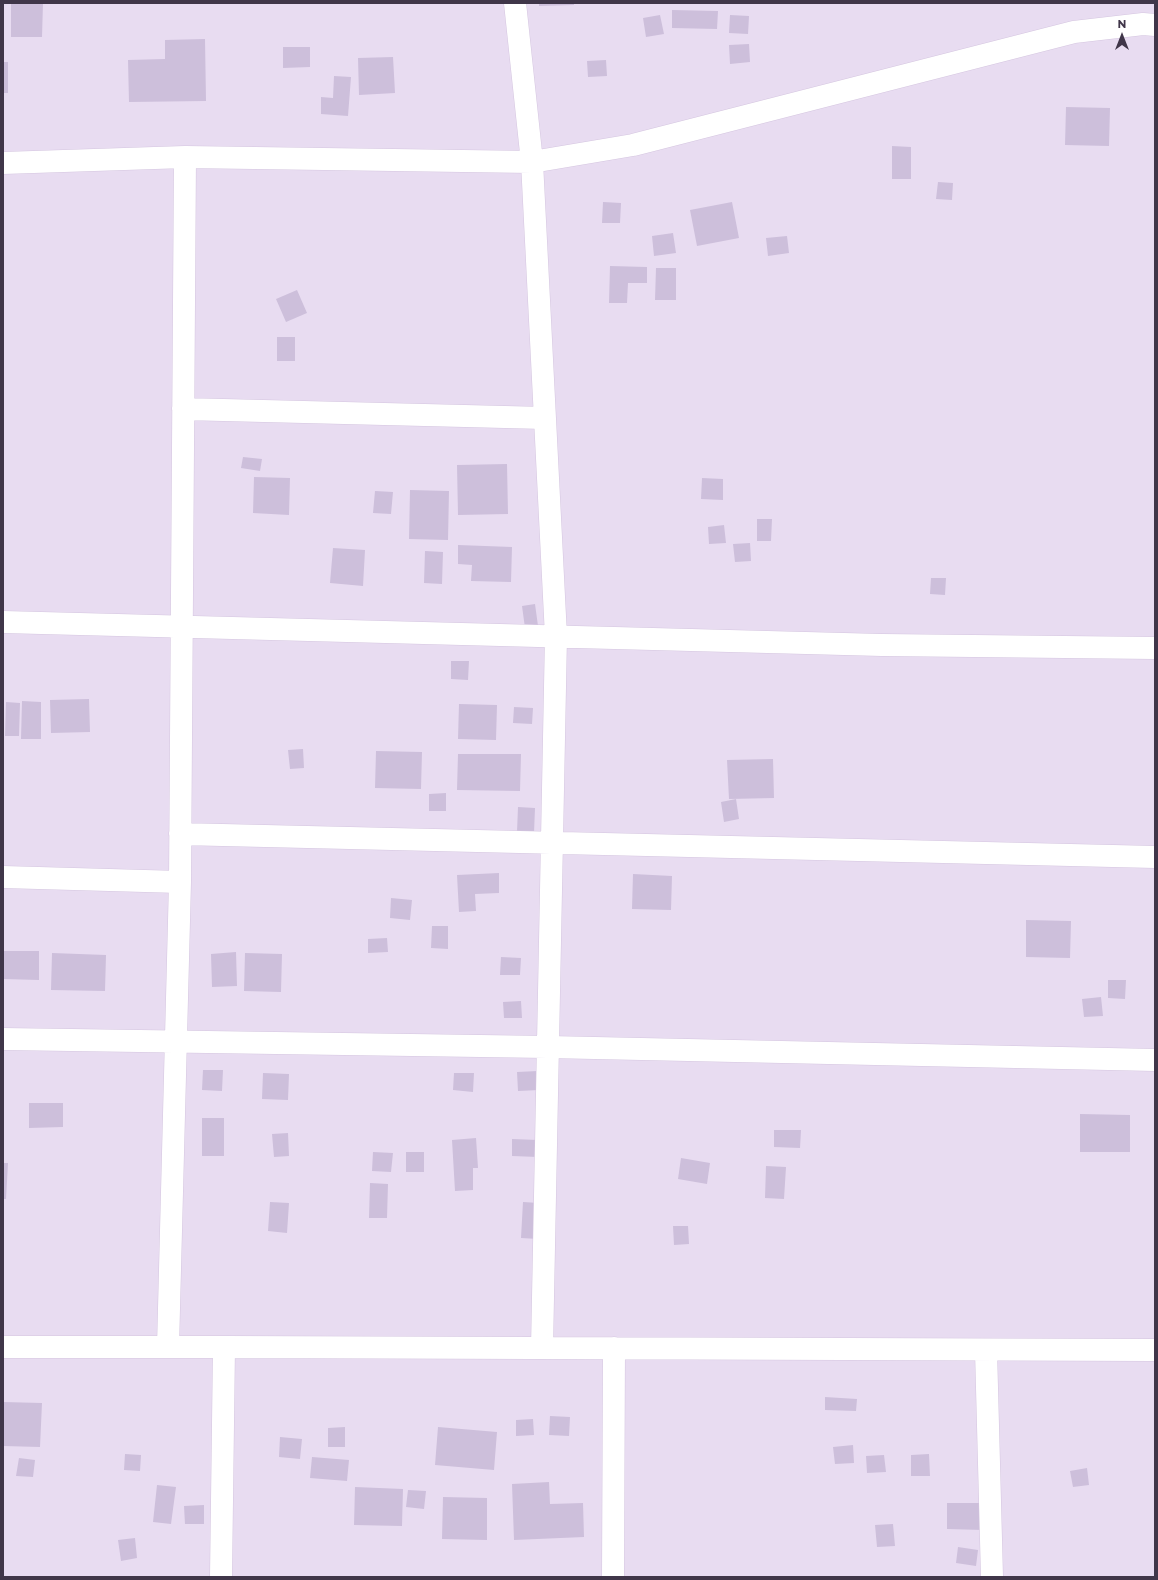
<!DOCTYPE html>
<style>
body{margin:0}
#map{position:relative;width:1158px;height:1580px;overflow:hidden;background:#f0e8f5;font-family:Montserrat,sans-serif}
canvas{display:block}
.frame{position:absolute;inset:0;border:4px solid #403649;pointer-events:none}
.north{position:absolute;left:1102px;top:16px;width:40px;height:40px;-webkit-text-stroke:3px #fff;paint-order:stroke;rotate:0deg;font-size:11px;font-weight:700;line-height:16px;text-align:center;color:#403649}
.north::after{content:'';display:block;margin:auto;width:14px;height:18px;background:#403649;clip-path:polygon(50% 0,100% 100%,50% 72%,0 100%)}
</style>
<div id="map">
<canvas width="1158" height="1580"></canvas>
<div class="frame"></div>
<div class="north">N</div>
</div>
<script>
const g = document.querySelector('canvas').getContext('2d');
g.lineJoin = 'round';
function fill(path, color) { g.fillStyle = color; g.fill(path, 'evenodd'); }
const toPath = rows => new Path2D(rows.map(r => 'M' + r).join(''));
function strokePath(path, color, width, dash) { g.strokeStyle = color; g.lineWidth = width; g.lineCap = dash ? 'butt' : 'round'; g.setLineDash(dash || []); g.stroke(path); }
fill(toPath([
 [3,3,1155,3,1155,1577,3,1577]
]), '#e8dcf1');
fill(toPath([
 [11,3,43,3,42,37,11,37],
 [539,3,574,3,574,5,539,6],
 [672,10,718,11,717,29,672,28],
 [660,15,664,34,646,37,643,18],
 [730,15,749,16,748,34,729,33],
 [205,39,206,101,129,102,128,60,165,59,165,40],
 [749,44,750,62,730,64,729,45],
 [283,47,310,47,310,67,283,68],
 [393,57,395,93,359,95,358,58],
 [606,60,607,76,588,77,587,61],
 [3,62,8,62,8,93,3,93],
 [334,76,351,77,348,116,321,114,321,97,333,98],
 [1066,107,1110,108,1109,146,1065,145],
 [892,146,911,147,911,179,892,179],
 [938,182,953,183,952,200,936,199],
 [603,202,621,203,620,223,602,223],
 [732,202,739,238,697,246,690,210],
 [673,233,676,253,654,256,652,236],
 [787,236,789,253,768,256,766,238],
 [610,266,647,267,647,283,628,283,627,303,609,303],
 [656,268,676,268,676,300,655,300],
 [297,290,307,313,286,322,276,299],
 [277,337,295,337,295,361,277,361],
 [243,457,262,459,260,471,241,468],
 [507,464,508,514,458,515,457,465],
 [254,477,290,478,289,515,253,513],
 [702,478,723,479,723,500,701,499],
 [410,490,449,491,448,540,409,539],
 [375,491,393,492,391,514,373,513],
 [757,519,772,519,771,541,757,541],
 [724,525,726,543,709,544,708,527],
 [750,543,751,561,735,562,733,544],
 [458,545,512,547,511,582,471,581,472,565,458,564],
 [333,548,365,550,363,586,330,583],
 [425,551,443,552,442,584,424,583],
 [931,578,946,578,945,595,930,594],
 [535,604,538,626,525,628,522,606],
 [451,661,469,661,468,680,451,679],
 [89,699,90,732,51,733,50,700],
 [22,701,41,702,41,739,21,739],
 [6,702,20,703,19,736,5,736],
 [459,704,497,705,496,740,458,739],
 [514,707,533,708,532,724,513,723],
 [303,749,304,768,290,769,288,750],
 [376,751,422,752,421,789,375,788],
 [458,754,521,754,520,791,457,790],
 [773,759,774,798,729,799,727,760],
 [446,793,446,811,429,811,429,794],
 [736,799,739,819,724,822,721,802],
 [518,807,535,808,534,833,517,832],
 [499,873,499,893,475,894,476,911,459,912,457,875],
 [633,874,672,876,671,910,632,909],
 [391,898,412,900,410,920,390,918],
 [1026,920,1071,921,1070,958,1026,957],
 [432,926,448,926,448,949,431,948],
 [387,938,388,952,368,953,368,939],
 [3,951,39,951,39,980,3,979],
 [236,952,237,986,212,987,211,954],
 [52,953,106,955,105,991,51,990],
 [245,953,282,954,281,992,244,991],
 [501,957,521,958,520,975,500,975],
 [1108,980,1126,980,1125,999,1108,998],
 [1101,997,1103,1016,1084,1017,1082,999],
 [521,1001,522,1018,504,1018,503,1002],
 [203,1070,223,1070,222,1091,202,1090],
 [538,1071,539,1090,518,1091,517,1072],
 [263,1073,289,1074,288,1100,262,1099],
 [454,1073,474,1073,473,1092,453,1090],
 [29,1103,63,1103,63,1127,29,1128],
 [1080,1114,1130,1115,1130,1152,1080,1152],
 [202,1118,224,1118,224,1156,202,1156],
 [774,1130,801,1130,800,1148,774,1147],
 [288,1133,289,1156,274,1157,272,1134],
 [476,1138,478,1168,473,1168,473,1190,455,1191,452,1140],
 [512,1139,538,1140,538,1157,512,1156],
 [373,1152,393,1153,391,1172,372,1171],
 [406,1152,424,1152,424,1172,406,1172],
 [681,1158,710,1163,707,1184,678,1179],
 [3,1163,8,1163,6,1199,3,1199],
 [766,1166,786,1167,784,1199,765,1198],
 [370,1183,388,1184,387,1218,369,1218],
 [270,1202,289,1203,287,1233,268,1231],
 [523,1202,539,1203,538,1239,521,1238],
 [673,1226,688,1226,689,1244,674,1245],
 [825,1397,857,1399,856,1411,825,1410],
 [3,1402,42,1403,40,1447,3,1446],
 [550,1416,570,1417,569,1436,549,1435],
 [533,1419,534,1435,516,1436,516,1420],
 [345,1427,345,1447,328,1447,328,1428],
 [438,1427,497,1432,494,1470,435,1465],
 [280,1437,302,1439,300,1459,279,1457],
 [853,1445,854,1463,835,1464,833,1447],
 [125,1454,141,1455,140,1471,124,1470],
 [929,1454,930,1476,911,1476,911,1455],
 [884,1455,886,1472,867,1473,866,1456],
 [312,1457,349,1460,347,1481,310,1478],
 [19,1458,35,1460,33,1477,16,1476],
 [1087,1468,1089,1485,1073,1487,1070,1471],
 [549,1482,550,1504,583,1503,584,1537,514,1540,512,1484],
 [157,1485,176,1487,171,1524,153,1522],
 [355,1487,403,1489,402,1526,354,1525],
 [408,1490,426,1491,424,1509,406,1507],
 [443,1497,487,1498,487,1540,442,1539],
 [947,1503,983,1503,983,1530,947,1529],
 [204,1505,204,1524,185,1524,184,1506],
 [893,1524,895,1546,877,1547,875,1525],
 [135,1538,137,1558,121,1561,118,1540],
 [958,1547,978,1550,976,1566,956,1563]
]), '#cdbfdb');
const street = toPath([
 [515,3,532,162,556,636,542,1348],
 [3,163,185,157,532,162,633,145,1074,32,1143,24,1155,25],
 [183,409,545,418],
 [3,622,882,645,1155,648],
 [180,834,1155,857],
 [3,877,180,882,185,157],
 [3,1039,548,1047,1155,1060],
 [3,1347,224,1347,221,1577],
 [168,1347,180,882],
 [224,1347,1155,1350],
 [986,1350,992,1577],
 [613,1577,614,1348]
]);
strokePath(street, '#d5c6e0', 23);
strokePath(street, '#fff', 22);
</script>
